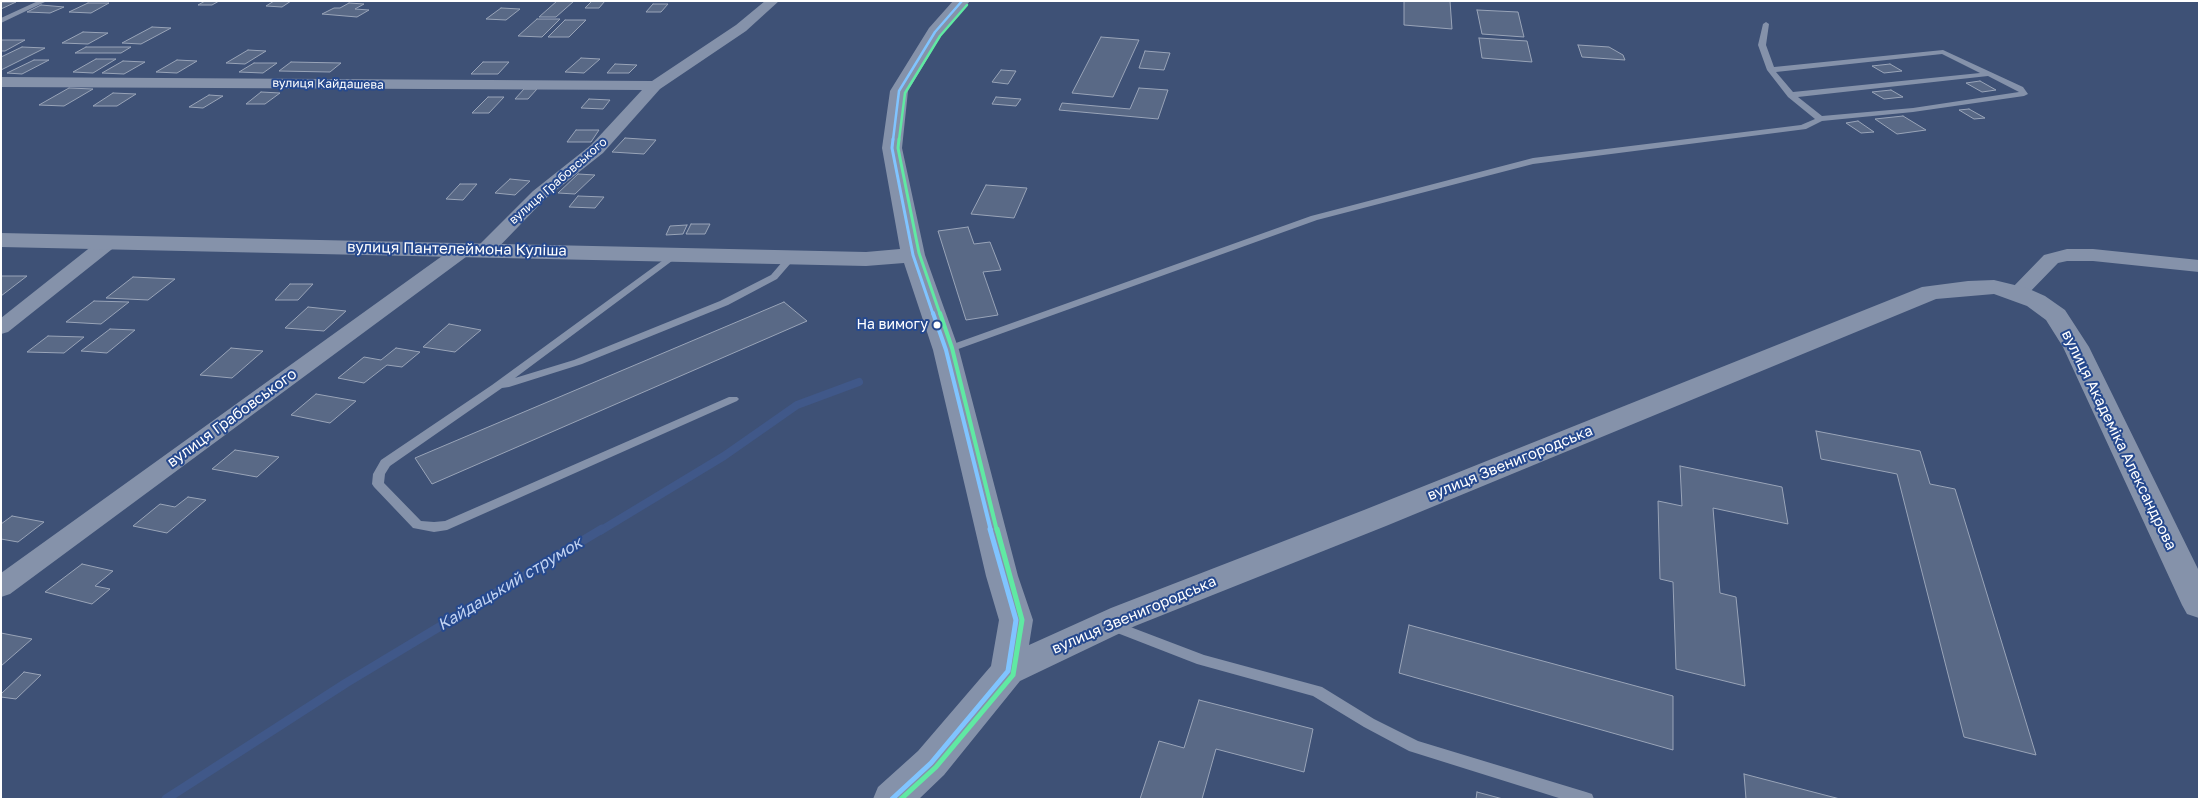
<!DOCTYPE html>
<meta charset="utf-8">
<style>
body{margin:0}
#map{position:relative;width:2200px;height:800px;overflow:hidden;background:#3e5176;font-family:"Golos Text",sans-serif}
canvas{display:block}
.frame{position:absolute;inset:0;border:2px solid #fff;pointer-events:none}
</style>
<div id="map">
<canvas width="2200" height="800"></canvas>
<div class="frame"></div>
</div>
<script>
const g = document.querySelector('canvas').getContext('2d');
g.lineJoin = 'round';
const toPath = rows => new Path2D(rows.map(r => 'M' + r).join(''));
function strokePath(path, color, width, dash) { g.strokeStyle = color; g.lineWidth = width; g.lineCap = dash ? 'butt' : 'round'; g.setLineDash(dash || []); g.stroke(path); }
function fill(path, color) { g.fillStyle = color; g.fill(path, 'evenodd'); }
function write(font, color, halo, rows, align = 'center') {
  g.font = font + ' "Golos Text",sans-serif'; g.lineWidth = 4; g.setLineDash([]); g.textBaseline = 'middle'; g.strokeStyle = halo; g.fillStyle = color; for (const [text, x, y, turn = 0] of rows) {
    g.save(); g.translate(x, y); g.rotate((+turn || 0) * Math.PI / 180); g.textAlign = isNaN(turn) ? turn : align; if (halo) g.strokeText(text, 0, 0); g.fillText(text, 0, 0); g.restore();
  }
}
strokePath(toPath([
 [600,531,724,456,797,405,859,382]
]), '#405889', 8);
strokePath(toPath([
 [166,799,346,683,602,529]
]), '#405889', 9);
const building = toPath([
 [205,1,219,1,212,5,198,5,205,1],
 [274,1,291,1,282,7,266,6,274,1],
 [557,1,574,1,556,17,539,17,557,1],
 [592,1,605,1,599,8,585,8,592,1],
 [1404,1,1450,1,1452,29,1404,25,1404,1],
 [1,2,16,2,1,9,1,2],
 [88,3,109,3,91,13,69,12,88,3],
 [349,3,364,4,355,9,369,10,357,17,322,14,334,8,340,8,349,3],
 [653,4,668,4,661,12,646,12,653,4],
 [41,5,64,7,50,13,27,12,41,5],
 [501,8,520,9,506,20,486,19,501,8],
 [1477,10,1518,12,1524,37,1482,34,1477,10],
 [537,19,560,19,542,37,518,36,537,19],
 [565,20,586,20,569,37,548,37,565,20],
 [152,27,171,28,141,44,122,43,152,27],
 [83,32,108,33,88,44,62,43,83,32],
 [1101,37,1139,40,1113,97,1072,93,1101,37],
 [1479,38,1527,41,1532,62,1482,58,1479,38],
 [1,40,25,40,5,51,1,51,1,40],
 [1578,45,1609,47,1623,55,1625,60,1582,57,1578,45],
 [22,47,45,48,1,70,1,57,22,47],
 [86,47,131,47,121,53,75,53,86,47],
 [248,50,266,51,245,64,226,63,248,50],
 [1145,51,1170,53,1164,70,1139,68,1145,51],
 [581,58,600,59,584,73,565,72,581,58],
 [96,59,116,59,93,73,73,72,96,59],
 [34,60,49,60,22,74,7,73,34,60],
 [177,60,197,61,177,73,156,72,177,60],
 [123,61,145,62,124,74,102,73,123,61],
 [291,62,341,63,330,72,279,71,291,62],
 [483,62,509,62,498,74,471,74,483,62],
 [254,63,277,63,263,73,239,72,254,63],
 [615,64,637,65,629,73,607,73,615,64],
 [1890,64,1902,71,1884,73,1872,66,1890,64],
 [1001,70,1016,71,1008,84,992,82,1001,70],
 [1980,81,1996,90,1982,92,1966,83,1980,81],
 [69,88,93,89,64,106,39,105,69,88],
 [1139,88,1168,90,1158,119,1059,110,1062,103,1130,109,1139,88],
 [524,89,537,89,528,99,515,99,524,89],
 [1891,90,1903,97,1884,99,1872,92,1891,90],
 [261,92,280,93,265,104,246,104,261,92],
 [113,93,136,94,117,106,93,106,113,93],
 [209,95,223,96,203,108,189,107,209,95],
 [488,97,504,97,489,113,472,113,488,97],
 [996,97,1021,99,1016,106,992,104,996,97],
 [589,99,610,100,603,109,581,108,589,99],
 [1969,109,1985,118,1974,119,1959,110,1969,109],
 [1903,116,1926,130,1897,134,1875,119,1903,116],
 [1858,121,1874,132,1861,133,1846,123,1858,121],
 [576,130,599,130,591,142,567,142,576,130],
 [625,138,656,140,644,154,612,152,625,138],
 [578,174,595,175,575,194,558,193,578,174],
 [510,179,530,181,515,195,495,193,510,179],
 [460,184,477,184,463,200,446,199,460,184],
 [986,185,1027,188,1014,218,971,214,986,185],
 [578,196,604,197,595,208,569,207,578,196],
 [691,224,710,224,705,234,686,234,691,224],
 [687,225,683,234,666,235,670,226,687,225],
 [968,227,974,244,990,242,1001,270,983,272,998,315,966,320,938,231,968,227],
 [1,276,27,276,1,296,1,276],
 [133,277,175,279,148,300,106,298,133,277],
 [290,284,313,284,298,300,275,300,290,284],
 [94,301,129,302,101,324,66,322,94,301],
 [784,302,807,321,432,484,415,458,784,302],
 [308,307,346,311,324,331,285,328,308,307],
 [449,324,481,330,455,352,423,347,449,324],
 [110,329,135,330,107,353,81,351,110,329],
 [48,336,84,337,64,353,27,352,48,336],
 [231,348,263,351,232,378,200,375,231,348],
 [396,348,420,352,402,367,387,365,364,383,338,378,364,357,381,360,396,348],
 [316,394,356,401,330,423,291,415,316,394],
 [1816,431,1920,451,1930,484,1955,489,2036,755,1964,737,1897,474,1821,459,1816,431],
 [235,450,279,457,257,477,212,469,235,450],
 [1680,466,1782,487,1788,524,1713,508,1720,593,1736,597,1745,686,1676,669,1673,582,1660,579,1658,501,1682,506,1680,466],
 [188,497,206,500,167,533,133,526,160,504,175,507,188,497],
 [12,516,44,522,18,542,1,539,1,524,12,516],
 [82,564,113,571,95,586,110,589,92,604,45,592,82,564],
 [1409,625,1673,696,1673,750,1399,673,1409,625],
 [1,633,32,639,1,666,1,633],
 [24,672,41,675,16,699,1,697,1,694,24,672],
 [1199,700,1313,729,1304,772,1216,749,1202,799,1140,799,1159,741,1184,748,1199,700],
 [1744,774,1840,799,1746,799,1744,774],
 [1477,792,1503,799,1476,799,1477,792]
]);
fill(building, '#596986');
strokePath(building, '#99a4b8', 1);
fill(toPath([
 [38,1,47,1,1,23,1,18,38,1],
 [1766,22,1769,24,1766,45,1774,67,1943,50,2023,87,2028,94,2024,96,1913,112,1822,121,1806,129,1775,133,1533,164,1317,220,950,352,942,352,941,350,942,348,1311,216,1533,158,1801,125,1815,119,1788,97,1767,70,1758,45,1763,24,1766,22],
 [1942,54,1980,73,1793,92,1776,72,1942,54],
 [1988,76,2019,92,1913,108,1822,116,1798,97,1988,76],
 [677,250,682,253,680,255,515,378,574,360,720,301,771,275,789,254,795,254,797,256,777,279,728,305,582,364,509,387,502,388,390,466,385,474,384,483,421,521,434,522,445,521,729,397,737,397,739,399,737,401,447,530,434,532,413,528,374,487,372,484,373,474,381,460,492,385,677,250],
 [1112,620,1204,655,1322,687,1374,719,1418,741,1586,792,1592,794,1594,799,1562,799,1409,751,1364,727,1313,696,1197,664,1107,629,1105,625,1107,621,1112,620]
]), '#8592aa');
fill(toPath([
 [765,1,779,1,746,31,660,89,603,153,545,199,491,255,484,257,477,255,474,251,477,247,533,191,591,145,642,90,1,87,1,77,652,81,736,25,765,1],
 [109,236,116,238,118,242,116,246,8,332,1,334,1,318,102,238,109,236],
 [463,244,470,246,473,250,470,254,10,594,1,597,1,573,456,246,463,244],
 [2067,249,2093,249,2199,260,2199,272,2093,261,2067,261,2058,263,2025,297,2018,299,2011,297,2008,293,2011,289,2044,255,2067,249]
]), '#8592aa');
fill(toPath([
 [953,1,970,1,942,34,908,91,902,148,925,255,959,350,1018,576,1033,620,1029,645,1111,608,1364,510,1922,287,1968,281,1994,280,2027,288,2045,296,2065,310,2089,347,2199,571,2199,618,2187,614,2182,605,2063,347,2046,320,2027,306,1994,294,1936,299,1386,526,1135,626,1020,681,944,775,919,799,873,799,878,787,918,751,991,666,999,620,986,576,933,350,904,263,866,266,1,247,1,233,866,252,900,249,882,148,890,91,929,28,953,1]
]), '#8592aa');
strokePath(toPath([
 [893,140,899,91,935,32,962,1]
]), '#80c4ff', 2.5);
strokePath(toPath([
 [893,139,892,148,913,255,933,314]
]), '#80c4ff', 3);
strokePath(toPath([
 [933,313,946,350,991,531]
]), '#80c4ff', 4);
strokePath(toPath([
 [892,799,931,763,1008,671,1016,620,990,529]
]), '#80c4ff', 5);
strokePath(toPath([
 [899,140,905,93,940,36,967,5]
]), '#60e9a3', 2.5);
strokePath(toPath([
 [899,139,898,148,919,253,940,314]
]), '#60e9a3', 3);
strokePath(toPath([
 [940,313,952,348,997,531]
]), '#60e9a3', 4);
strokePath(toPath([
 [901,799,936,767,1013,675,1022,620,997,529]
]), '#60e9a3', 5);
for (const [x, y, r, color] of [
 [937,325,4.5,"#fff"]
]) { const dot = new Path2D(); dot.arc(x, y, r, 0, 2 * Math.PI); g.fillStyle = color; g.fill(dot); strokePath(dot, '#26498e', 2); }
write('12px', '#fff', '#26498e', [
 ["вулиця Кайдашева",328,84,1],
 ["вулиця Грабовського",558,181,-41]
]);
write('14px', '#fff', '#26498e', [
 ["На вимогу",928,325]
], 'right');
write('15px', '#fff', '#26498e', [
 ["вулиця Пантелеймона Куліша",457,249,1],
 ["вулиця Грабовського",232,418,-36],
 ["вулиця Академіка Александрова",2119,440,64],
 ["вулиця Звенигородська",1510,463,-22],
 ["вулиця Звенигородська",1134,615,-23]
]);
write('italic 16px', '#c2d3f2', '#26498e', [
 ["Кайдацький струмок",510,584,-31]
]);
</script>
